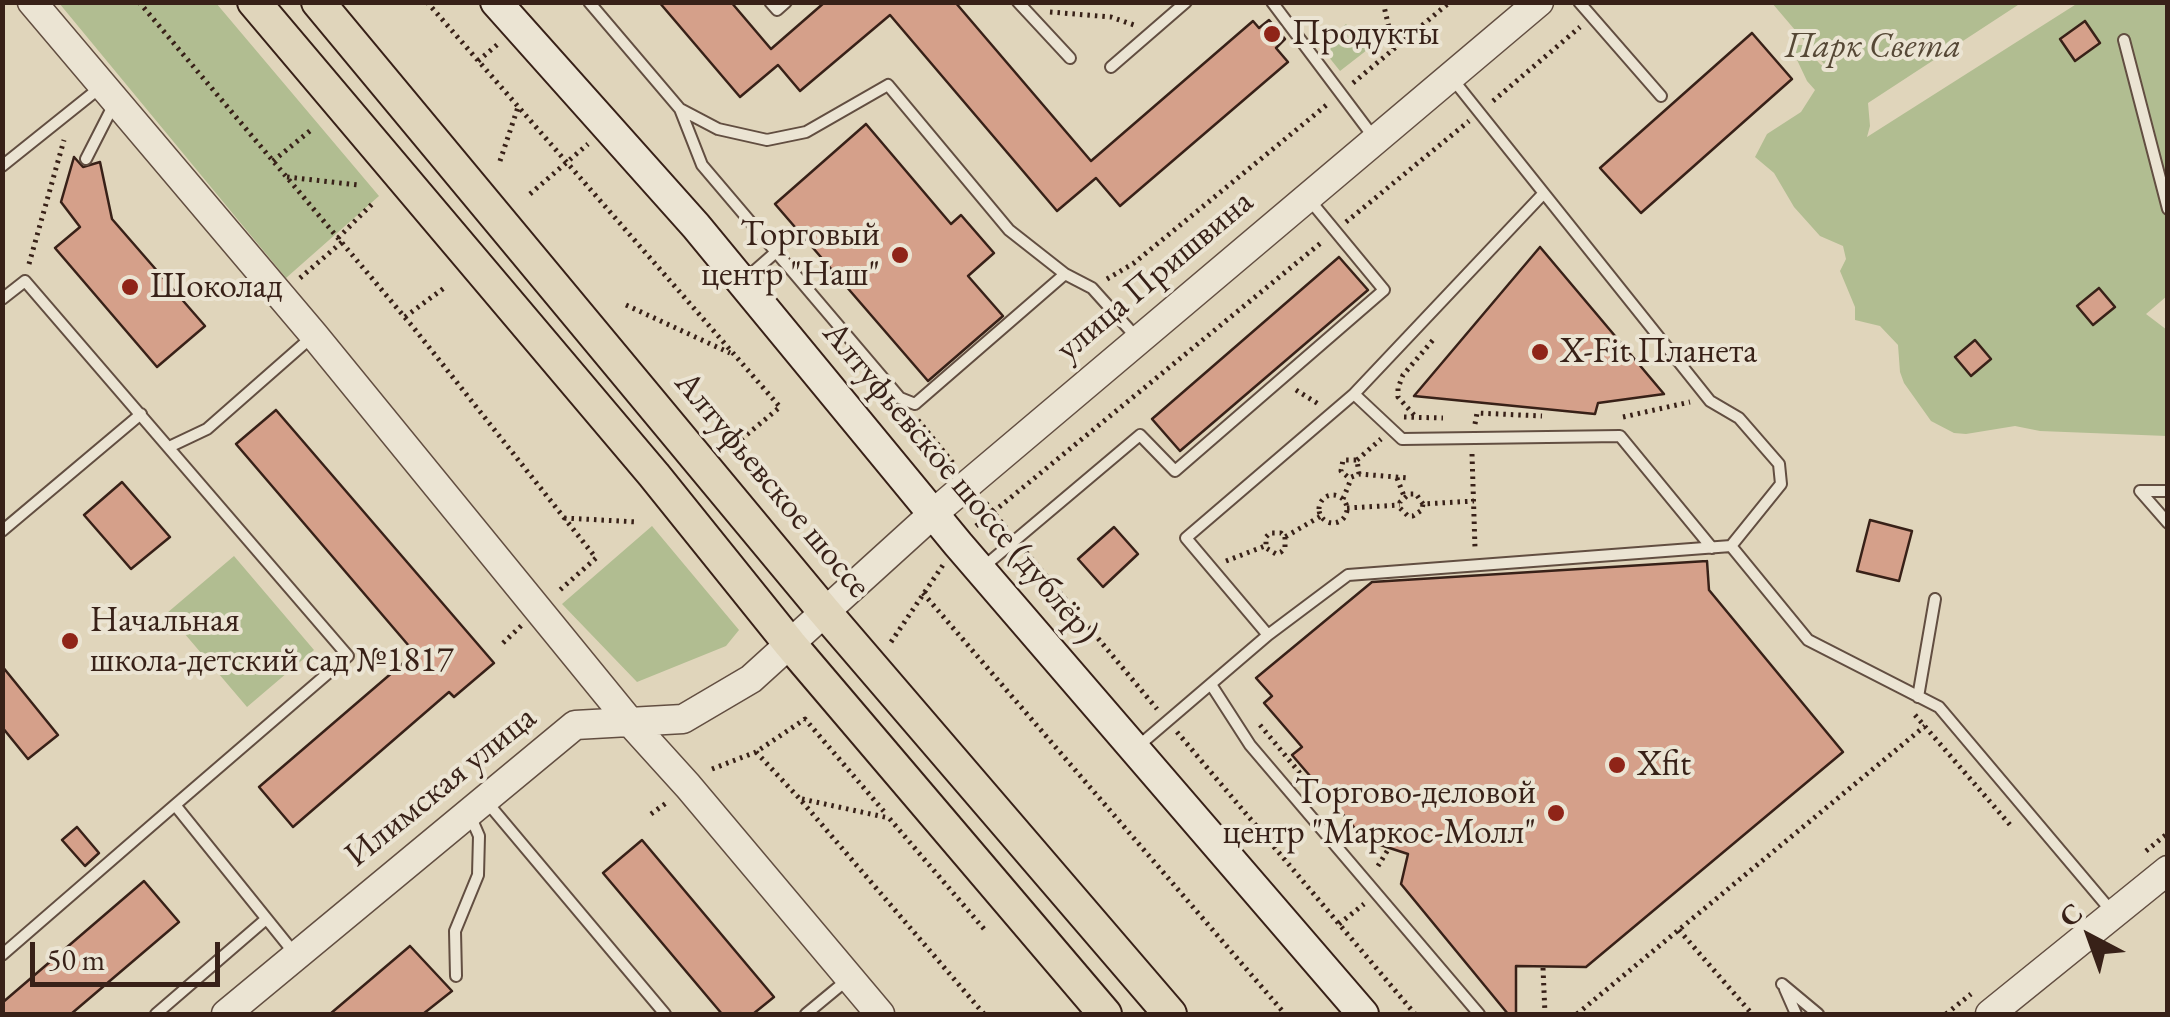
<!DOCTYPE html>
<meta charset="utf-8">
<style>
body{margin:0}
#map{position:relative;width:2170px;height:1017px;overflow:hidden;background:#e0d5bb;font-family:"EB Garamond",serif}
canvas{display:block}
.frame{position:absolute;inset:0;border:5px solid #382118;pointer-events:none}
.north{position:absolute;left:2040px;top:887px;width:100px;height:100px;-webkit-text-stroke:8px #ebe4d3;paint-order:stroke;rotate:319deg;font-size:28px;font-weight:700;line-height:40px;text-align:center;color:#382118}
.north::after{content:'';display:block;margin:auto;width:35px;height:45px;background:#382118;clip-path:polygon(50% 0,100% 100%,50% 72%,0 100%)}
.scale{position:absolute;left:30px;top:942px;width:190px;height:45px;box-sizing:border-box;border:5px solid #382118;border-top:0;padding-left:12px;font-size:30px;line-height:35px;white-space:nowrap;color:#382118;-webkit-text-stroke:8px #ebe4d3;paint-order:stroke}
</style>
<div id="map">
<canvas width="2170" height="1017"></canvas>
<div class="frame"></div>
<div class="north">С</div>
<div class="scale">50 m</div>
</div>
<script>
const g = document.querySelector('canvas').getContext('2d');
g.lineJoin = 'round';
function fill(path, color) { g.fillStyle = color; g.fill(path, 'evenodd'); }
const toPath = rows => new Path2D(rows.map(r => 'M' + r).join(''));
function strokePath(path, color, width, dash) { g.strokeStyle = color; g.lineWidth = width; g.lineCap = dash ? 'butt' : 'round'; g.setLineDash(dash || []); g.stroke(path); }
function write(font, color, halo, rows, align = 'center') {
  g.font = font + ' "EB Garamond",serif'; g.lineWidth = 8; g.setLineDash([]); g.textBaseline = 'middle'; g.strokeStyle = halo; g.fillStyle = color; for (const [text, x, y, turn = 0] of rows) {
    g.save(); g.translate(x, y); g.rotate((+turn || 0) * Math.PI / 180); g.textAlign = isNaN(turn) ? turn : align; if (halo) g.strokeText(text, 0, 0); g.fillText(text, 0, 0); g.restore();
  }
}
fill(toPath([
 [59,3,216,3,379,196,286,278],
 [1772,3,2021,3,1868,103,1870,126,1867,137,2078,3,2167,3,2167,296,2146,314,2167,330,2167,436,2040,431,2015,426,1966,434,1954,433,1931,421,1904,383,1900,372,1898,345,1880,326,1855,320,1855,307,1840,271,1846,259,1843,246,1820,236,1794,207,1774,173,1755,157,1767,134,1801,112,1815,90,1807,81,1790,45,1803,45,1820,64,1829,70],
 [1346,24,1367,50,1340,71,1320,46],
 [652,526,739,630,726,646,637,682,562,604],
 [234,556,314,650,247,707,167,613]
]), '#b1bd91');
const building = toPath([
 [659,2,731,2,771,49,825,2,955,2,1091,161,1253,21,1259,28,1269,20,1285,39,1276,48,1288,62,1120,206,1096,178,1057,211,890,15,800,91,778,65,740,97,659,2],
 [2085,21,2100,43,2075,61,2060,39,2085,21],
 [1752,33,1792,79,1641,213,1600,168,1752,33],
 [866,124,951,224,961,215,994,253,968,276,1003,316,928,381,775,204,866,124],
 [74,157,83,167,100,162,112,219,205,326,157,367,55,248,80,227,61,202,74,157],
 [1540,247,1664,394,1598,403,1595,414,1414,396,1540,247],
 [1339,257,1368,290,1180,451,1152,419,1339,257],
 [2099,288,2115,307,2093,325,2077,306,2099,288],
 [1975,340,1991,359,1971,376,1955,357,1975,340],
 [276,410,494,663,454,697,449,692,293,827,259,787,415,653,236,444,276,410],
 [122,482,170,537,131,569,84,515,122,482],
 [1870,520,1912,531,1899,581,1857,571,1870,520],
 [1114,527,1138,554,1103,587,1078,559,1114,527],
 [1707,561,1709,590,1843,752,1586,967,1516,966,1516,1014,1508,1014,1401,884,1408,854,1365,840,1292,755,1302,747,1264,703,1272,696,1256,678,1372,582,1707,561],
 [2,666,58,735,28,759,2,727,2,666],
 [77,827,99,853,85,866,62,840,77,827],
 [642,840,774,997,753,1014,722,1014,603,873,642,840],
 [144,881,179,922,71,1014,2,1014,2,1003,144,881],
 [410,946,452,991,423,1014,330,1014,410,946]
]);
fill(building, '#d5a08a');
strokePath(building, '#382118', 2.5);
const service = toPath([
 [589,2,680,109,718,129,767,140,806,132,888,85,1009,230,1065,274],
 [770,2,777,10,786,2],
 [1018,2,1070,58],
 [1272,2,1375,139],
 [1579,2,1661,96],
 [2124,40,2168,209],
 [1111,67,1186,2],
 [680,109,702,165,900,398,915,404,1065,274,1092,288,1137,338],
 [86,159,113,106],
 [2,166,102,86],
 [743,281,776,252],
 [2,299,25,281,348,656,175,805,295,954],
 [1354,394,1402,439,1620,436,1712,548],
 [169,447,207,429,314,335],
 [2168,491,2140,491,2168,523],
 [2,531,141,414],
 [1731,546,1808,640,1939,707,2113,913],
 [981,569,1140,435,1175,471,1384,290,1308,198],
 [1268,635,1186,538,1354,394,1543,194],
 [1212,686,1250,745,1479,1014],
 [1918,697,1935,599],
 [1136,748,1268,635,1348,575,1731,546,1781,484,1779,464,1739,418,1710,401,1451,77],
 [486,801,665,1014],
 [2,955,175,805],
 [456,976,455,931,478,875,479,836,469,813],
 [1782,984,1818,1014],
 [1785,989,1796,1014],
 [156,1014,265,920],
 [806,1014,847,980]
]);
const tertiary = toPath([
 [32,2,314,335,630,722,688,786,880,1014],
 [226,1014,575,725,683,719,751,679,935,512,1539,2],
 [1990,1014,2168,870]
]);
const secondary = toPath([
 [496,2,696,226,958,544,1363,1014]
]);
const primary = toPath([
 [254,2,654,475,790,644,1105,1014],
 [318,2,824,611,1170,1014]
]);
strokePath(service, '#624e41', 14);
strokePath(tertiary, '#624e41', 31);
strokePath(secondary, '#382118', 34);
strokePath(primary, '#382118', 36);
strokePath(toPath([
 [139,2,413,327,596,558,560,590],
 [427,2,780,407,738,442],
 [1383,2,1394,49],
 [1050,12,1111,17,1137,26],
 [478,61,498,44],
 [1353,83,1450,2],
 [1493,101,1580,27],
 [273,161,311,130],
 [500,161,518,107],
 [287,177,358,185],
 [530,194,588,144],
 [1346,222,1469,121],
 [338,238,373,203],
 [29,264,64,140],
 [300,278,342,242],
 [1107,279,1134,263,1329,103],
 [626,305,730,353],
 [405,317,444,288],
 [1296,390,1320,405],
 [1414,415,1398,397,1398,388,1403,375,1433,340],
 [1404,417,1443,418],
 [1623,417,1690,402],
 [918,420,953,463],
 [1475,424,1477,413,1542,416],
 [1472,454,1475,548],
 [1357,460,1381,439],
 [1359,474,1357,460,1343,460,1341,471,1349,478,1359,474,1408,478],
 [1397,478,1404,496],
 '1319 509a14 14 0 1 1 28 0a14 14 0 1 1-28 0Z',
 [1343,499,1351,479],
 [986,503,1006,528],
 [1423,504,1416,494,1409,494,1400,502,1400,508,1408,516,1413,516,1422,510,1423,504,1474,501],
 [1347,508,1400,505],
 [564,518,638,522],
 [976,526,1322,242],
 [1285,537,1285,548,1281,552,1276,554,1266,548,1266,537,1270,533,1281,533,1285,537,1321,516],
 [1026,552,1157,709],
 [1226,561,1265,546],
 [923,593,1285,1014],
 [891,642,943,565],
 [503,643,522,625],
 [1915,715,2011,826],
 [1260,725,1304,778],
 [1177,732,1415,1014],
 [756,752,799,798,984,1014],
 [712,769,756,752,805,719,887,815],
 [802,799,889,818,984,929],
 [651,814,669,801],
 [2146,851,2168,833],
 [1378,866,1389,848],
 [1339,924,1364,904],
 [1679,930,1752,1014],
 [1543,968,1545,1014],
 [1577,1014,1925,726],
 [1946,1014,1971,994]
]), '#382118', 5, [2.5, 5]);
strokePath(service, '#ebe4d3', 10);
strokePath(tertiary, '#ebe4d3', 28);
strokePath(secondary, '#ebe4d3', 30);
strokePath(primary, '#e0d5bb', 32);
for (const [x, y, r, color] of [
 [1272,34,10,"#8f2418"],
 [900,255,10,"#8f2418"],
 [130,287,10,"#8f2418"],
 [1540,352,10,"#8f2418"],
 [70,641,10,"#8f2418"],
 [1617,765,10,"#8f2418"],
 [1556,813,10,"#8f2418"]
]) { const dot = new Path2D(); dot.arc(x, y, r, 0, 2 * Math.PI); g.fillStyle = color; g.fill(dot); strokePath(dot, '#ebe4d3', 4); }
write('35px', '#382118', '#ebe4d3', [
 ["Продукты",1292,34],
 ["Торговый",880,235,"right"],
 ["центр \"Наш\"",880,275,"right"],
 ["Шоколад",150,287],
 ["X-Fit Планета",1560,352],
 ["Начальная",90,621],
 ["школа-детский сад №1817",90,661],
 ["Xfit",1637,765],
 ["Торгово-деловой",1536,793,"right"],
 ["центр \"Маркос-Молл\"",1536,833,"right"]
], 'left');
write('italic 35px', '#564836', '#ebe4d3', [
 ["Парк Света",1873,47]
]);
write('35px', '#382118', '#ebe4d3', [
 ["улица Пришвина",1155,276,-40],
 ["Алтуфьевское шоссе (дублёр)",960,483,50],
 ["Алтуфьевское шоссе",772,485,50],
 ["Илимская улица",441,787,-39]
]);
</script>
